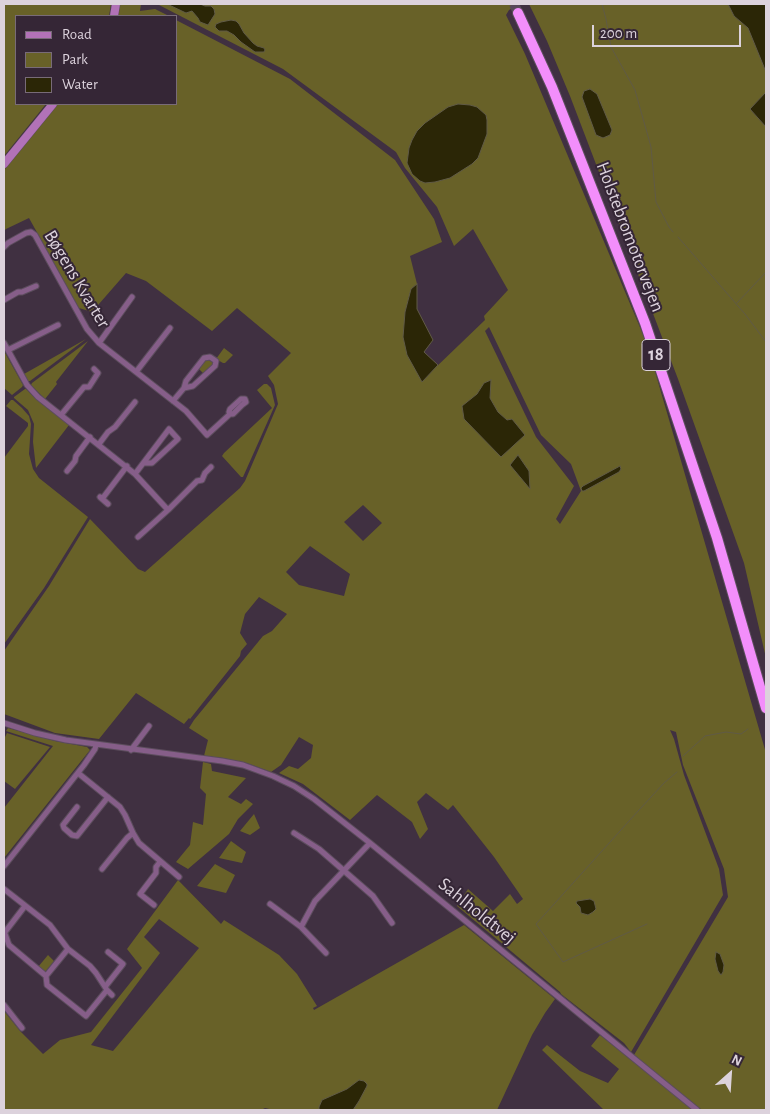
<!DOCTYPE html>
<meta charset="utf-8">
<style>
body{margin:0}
#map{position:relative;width:770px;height:1114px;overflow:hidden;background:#403041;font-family:"Alegreya Sans",sans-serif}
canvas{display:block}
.frame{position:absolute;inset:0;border:5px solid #dcd2dc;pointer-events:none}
.legend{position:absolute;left:15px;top:15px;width:162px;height:90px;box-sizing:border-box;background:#352636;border:1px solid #786b78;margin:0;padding:6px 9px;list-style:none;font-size:15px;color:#dcd2dc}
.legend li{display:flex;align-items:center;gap:10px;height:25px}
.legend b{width:25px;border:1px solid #786b78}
.north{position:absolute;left:705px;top:1049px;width:50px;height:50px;-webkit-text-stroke:4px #352636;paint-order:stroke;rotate:26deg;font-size:14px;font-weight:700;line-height:20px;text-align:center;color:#dcd2dc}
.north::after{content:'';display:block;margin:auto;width:18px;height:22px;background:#dcd2dc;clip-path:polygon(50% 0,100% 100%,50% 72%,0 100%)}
.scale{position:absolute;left:592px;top:25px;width:149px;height:22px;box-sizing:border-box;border:2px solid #dcd2dc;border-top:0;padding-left:6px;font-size:15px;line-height:18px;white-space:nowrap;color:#dcd2dc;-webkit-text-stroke:4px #352636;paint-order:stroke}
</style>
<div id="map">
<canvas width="770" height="1114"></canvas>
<div class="frame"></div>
<ul class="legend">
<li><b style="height:6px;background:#b272b7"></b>Road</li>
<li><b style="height:14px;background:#686128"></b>Park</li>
<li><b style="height:14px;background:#2b2606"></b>Water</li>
</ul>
<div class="north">N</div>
<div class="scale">200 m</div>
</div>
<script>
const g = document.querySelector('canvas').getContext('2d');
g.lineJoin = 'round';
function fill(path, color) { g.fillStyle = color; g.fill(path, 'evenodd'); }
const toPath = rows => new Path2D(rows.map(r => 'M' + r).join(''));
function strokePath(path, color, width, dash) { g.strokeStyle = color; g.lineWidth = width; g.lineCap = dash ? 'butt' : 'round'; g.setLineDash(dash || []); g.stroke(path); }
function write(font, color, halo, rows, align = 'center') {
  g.font = font + ' "Alegreya Sans",sans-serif'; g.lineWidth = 4; g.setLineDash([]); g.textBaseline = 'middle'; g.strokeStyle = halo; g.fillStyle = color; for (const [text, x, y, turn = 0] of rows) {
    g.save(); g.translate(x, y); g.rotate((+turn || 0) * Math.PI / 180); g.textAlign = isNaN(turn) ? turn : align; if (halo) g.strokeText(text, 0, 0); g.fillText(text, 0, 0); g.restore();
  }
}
fill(toPath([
 [4,4,111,4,109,16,16,16,16,104,46,104,4,156],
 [118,4,141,4,140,11,155,9,169,16,118,16],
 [153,4,248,4,252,5,253,4,521,4,509,10,506,15,525,54,647,344,766,753,766,1110,702,1110,634,1055,728,897,724,869,683,765,676,732,670,730,674,739,684,775,719,869,723,895,631,1052,624,1043,561,994,560,992,457,906,468,889,493,911,510,894,517,904,523,899,494,857,453,805,448,810,426,793,417,802,428,829,420,839,412,822,377,795,350,820,303,784,279,773,289,766,298,769,311,758,313,745,299,737,281,765,271,772,247,763,223,758,204,756,208,740,189,728,194,720,263,636,272,631,287,614,259,597,245,614,240,633,247,644,241,651,240,656,190,719,189,718,184,724,136,693,99,739,55,733,4,714,4,651,49,586,90,519,138,569,145,572,240,488,245,481,278,404,274,385,268,376,291,353,237,308,212,331,146,281,126,273,92,312,79,308,29,218,6,229,4,231,4,170,57,104,176,104,176,20,290,79,395,160,434,219,442,242,410,256,417,284,411,289,405,312,422,382,433,370,485,320,484,316,508,290,473,229,454,246,437,207,405,168,396,152,283,69,159,5],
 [489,327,541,435,571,464,581,491,560,524,556,519,574,486,536,437,485,331],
 [363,505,382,523,363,541,344,522],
 [310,546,350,574,344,596,299,585,286,572],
 [528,4,728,4,734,16,748,28,766,72,766,92,750,109,766,127,766,658,744,563,678,379,570,96,547,41,529,4],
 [86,339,30,381,28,381,24,374],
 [88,341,56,382,57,384,45,399,31,385,32,383],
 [224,348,233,355,225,363,223,363,216,359],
 [4,351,23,385,22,387,12,395,4,388],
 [206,360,209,360,213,363,213,366,204,374,199,369],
 [264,384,267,384,271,388,275,405,243,477,241,477,222,456,224,453,272,408,257,390],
 [25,389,26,389,35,398,69,425,36,468,33,442,34,424,28,410,14,398,14,397],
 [11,400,13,400,22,408,29,416,31,424,29,454,33,469,39,478,88,517,44,588,4,644,4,458,28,426,28,423,6,406],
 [8,728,55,741,87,747,90,750,4,858,4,808,53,746,6,731],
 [7,733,50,747,15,789,4,781,4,739],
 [203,762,211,764,212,771,246,778,228,797,241,804,246,799,253,804,238,819,229,834,188,869,176,862,190,845,193,822,203,825,206,794,200,788],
 [254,814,260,828,250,835,240,831],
 [231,841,246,852,242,863,219,858],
 [215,864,235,875,226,893,197,886],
 [178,880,221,924,224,920,279,955,297,974,317,1006,313,1008,314,1010,464,925,555,999,545,1013,532,1035,497,1110,274,1110,265,1108,261,1110,4,1110,4,1011,20,1031,43,1054,60,1040,91,1032,142,968,127,949],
 [159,919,199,948,113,1051,91,1045,160,953,144,937],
 [48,955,54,961,45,972,38,967],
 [600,1035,693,1110,604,1110,542,1050,547,1045,580,1071,608,1083,619,1069,591,1046]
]), '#686128');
const water = toPath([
 [167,4,200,4,205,6,211,6,214,9,215,14,208,25,200,22,198,18,192,11,186,13,167,4],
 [728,4,766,4,766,72,748,28,734,16,728,4],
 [231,20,236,21,239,24,244,33,253,43,257,46,264,48,265,50,264,52,255,52,241,42,234,35,227,31,219,31,215,27,216,24,221,22,231,20],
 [590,89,597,94,612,130,610,135,603,138,596,135,582,97,584,91,590,89],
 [766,92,766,127,750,109,766,92],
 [458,104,470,105,477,107,486,115,487,120,487,134,478,158,472,164,450,178,435,182,425,183,420,181,412,174,407,163,409,148,412,140,417,131,425,123,448,107,458,104],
 [417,284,417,309,433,340,424,352,438,365,422,382,407,355,403,337,405,312,411,289,417,284],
 [491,380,490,398,498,412,507,420,512,419,525,435,501,457,464,419,462,406,477,394,484,383,491,380],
 [518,455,529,471,530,489,510,465,518,455],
 [620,466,621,469,619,472,584,491,582,491,581,488,583,486,620,466],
 [590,899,594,901,596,909,593,912,588,915,581,913,580,907,576,903,577,901,590,899],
 [716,952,720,954,724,965,723,972,721,975,718,971,715,959,716,952],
 [359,1080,364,1081,367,1084,367,1086,359,1101,353,1110,319,1110,319,1107,322,1100,347,1089,359,1080]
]);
fill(water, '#2b2606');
strokePath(water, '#605a46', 1);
strokePath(toPath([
 [602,4,606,19,611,47,635,90,651,147,656,202,669,227,673,232],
 [678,237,745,314,766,342],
 [737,303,766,272],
 [683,756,705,736,726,732,741,734,748,729],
 [647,924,563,962,536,924,639,810,664,783,677,772]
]), '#605a46', 1);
strokePath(toPath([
 [514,4,518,13]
]), '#574858', 10, [10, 5]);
const street = toPath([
 [4,247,8,243,26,233,31,232,35,235,87,329,99,343,186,411,207,435,230,414,233,414,242,405,246,402,245,399,241,399,230,409,229,412,230,414],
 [4,300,18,292,22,292,36,286],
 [4,343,27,385,38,397,135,474,168,510,197,481,202,480,205,473,211,467],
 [99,343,132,297],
 [8,350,58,325],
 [136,372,170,328],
 [173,401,184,388,186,381,204,358,210,357,216,361,215,366,193,386,184,388],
 [61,415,84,387,89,387,98,373,94,369],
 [99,444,108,432,115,427,135,402],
 [67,471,75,461,76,456,90,437],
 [135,474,169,429,178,439,152,463,144,463],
 [100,497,108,504],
 [102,499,127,466],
 [138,537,168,510],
 [4,723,35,733,66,740,222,761,243,765,273,776,294,786,314,799,370,843,697,1110],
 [131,750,149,726],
 [78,773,120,807,125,815,133,833,139,843,179,877],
 [77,807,63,825,64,828,72,835,77,836,108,797],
 [294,833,319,849,373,896,392,923],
 [4,866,84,765,95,749,96,745],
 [102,869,127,838,133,833],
 [4,889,50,925,68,949,90,966,96,973,107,990,112,995],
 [270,904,301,927,326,953],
 [154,905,140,894,156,873,156,867,160,862],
 [301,927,315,901,370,843],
 [4,931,9,945,46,976,47,985,86,1016,107,990],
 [5,932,25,906],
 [46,976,68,949],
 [105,987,123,964,108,952],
 [4,1005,22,1028]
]);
const secondary = toPath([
 [114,16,116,4],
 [4,164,53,104]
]);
const highway = toPath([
 [518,13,552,87,645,323,717,538,766,708]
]);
strokePath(street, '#5c4d5d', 7);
strokePath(secondary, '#5c4d5d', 9);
strokePath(highway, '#5c4d5d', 12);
strokePath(street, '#865e89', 5);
strokePath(secondary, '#b272b7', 8);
strokePath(highway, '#f38efb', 10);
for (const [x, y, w] of [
 [656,355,28]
]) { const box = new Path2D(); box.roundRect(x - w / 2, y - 15.5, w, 31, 4); g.fillStyle = '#352636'; g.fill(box); strokePath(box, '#dcd2dc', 1); }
write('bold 18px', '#dcd2dc', null, [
 ["18",656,355]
]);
write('19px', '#dcd2dc', '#352636', [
 ["Holstebromotorvejen",630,237,69],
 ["Bøgens Kvarter",77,279,59],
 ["Sahlholdtvej",477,911,39]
]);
</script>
